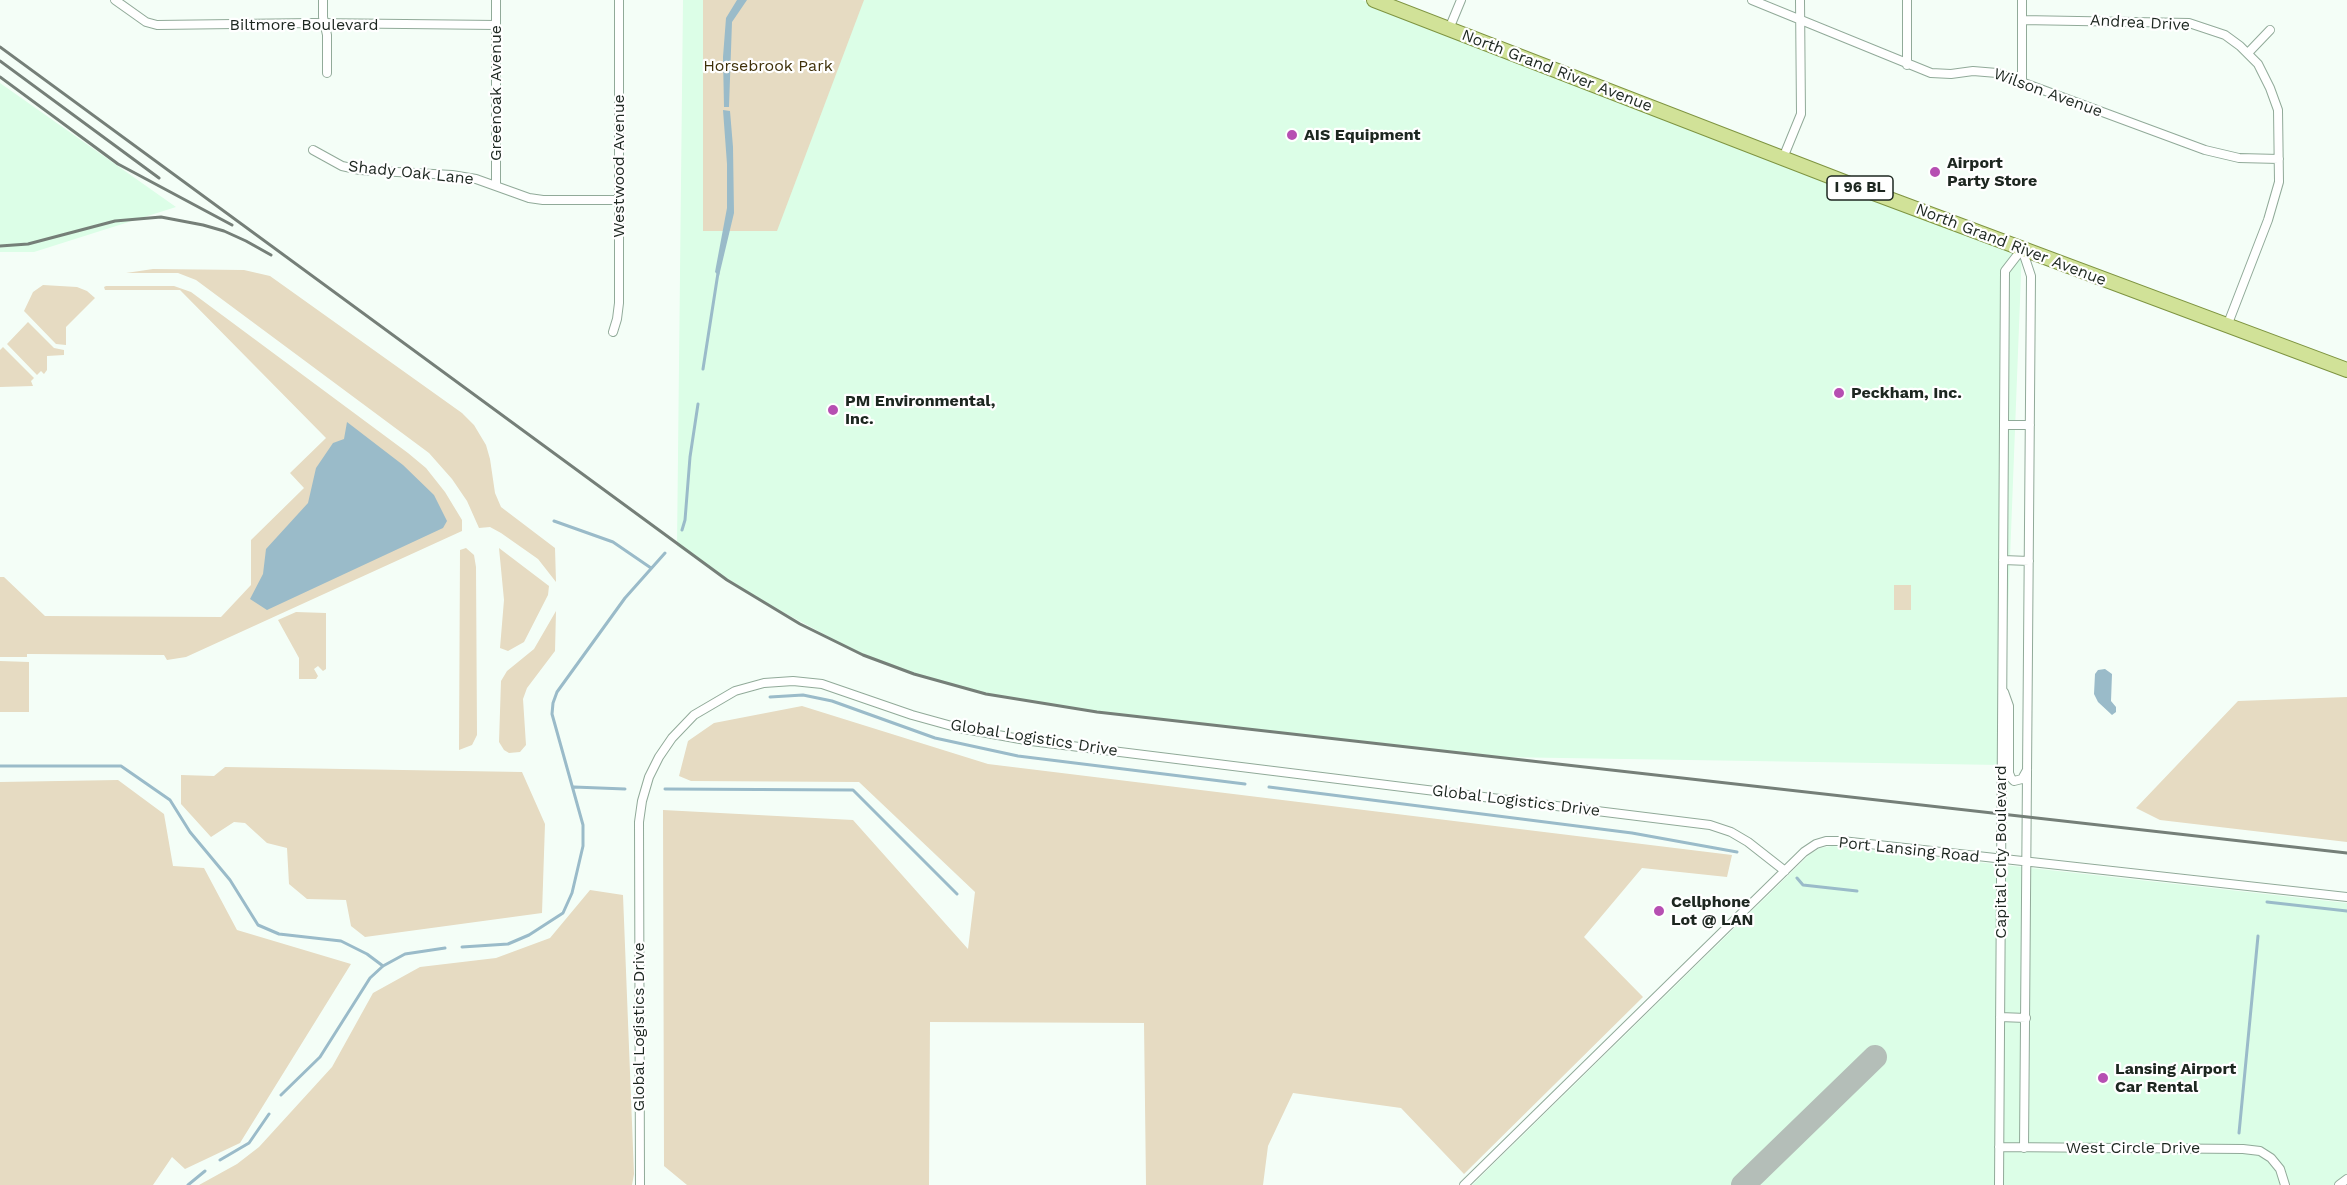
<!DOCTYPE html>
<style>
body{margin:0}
canvas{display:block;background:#f4fef7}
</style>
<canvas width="2347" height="1185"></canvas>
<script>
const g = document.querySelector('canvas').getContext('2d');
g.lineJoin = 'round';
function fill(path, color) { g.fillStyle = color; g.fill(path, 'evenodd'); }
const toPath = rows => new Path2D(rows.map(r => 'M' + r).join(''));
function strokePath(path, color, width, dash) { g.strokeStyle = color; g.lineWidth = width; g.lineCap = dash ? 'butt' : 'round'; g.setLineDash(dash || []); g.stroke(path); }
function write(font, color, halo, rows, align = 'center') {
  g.font = font + ' "Work Sans",sans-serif'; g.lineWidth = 4.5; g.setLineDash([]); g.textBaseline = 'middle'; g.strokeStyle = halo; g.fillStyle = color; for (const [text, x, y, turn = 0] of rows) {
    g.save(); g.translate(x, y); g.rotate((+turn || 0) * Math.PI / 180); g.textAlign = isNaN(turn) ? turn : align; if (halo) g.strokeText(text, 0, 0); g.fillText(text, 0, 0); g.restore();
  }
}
fill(toPath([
 [683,0,1362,0,2022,249,2002,765,1500,757,1097,712,986,694,914,674,863,655,762,601,677,546],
 [0,83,176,207,34,252,0,252],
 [1832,846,2347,903,2347,1185,1472,1185,1810,854,1820,848]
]), '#dcfee7');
fill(toPath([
 [703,0,864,0,777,231,703,231],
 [153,269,244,270,270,276,462,413,474,425,486,445,490,459,495,493,501,507,555,548,556,582,538,559,501,533,490,527,479,528,467,501,452,479,429,453,196,280,178,273,126,273],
 [43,285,77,287,87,291,95,298,66,327,66,345,56,344,24,311,33,292],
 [106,286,174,286,191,292,408,453,426,468,445,492,462,520,462,531,186,657,167,660,164,655,30,654,27,654,27,657,0,657,0,577,4,577,45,616,221,617,251,585,251,540,304,488,290,473,326,438,180,290,105,290,104,287],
 [28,322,54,348,64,350,64,355,47,356,47,370,44,374,41,371,37,375,7,344],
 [3,347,34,378,31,381,33,386,0,387,0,350],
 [466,548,474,555,476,567,477,735,472,745,459,750,460,550],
 [499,548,549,586,548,595,524,642,508,651,500,648,504,600],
 [1894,585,1911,585,1911,610,1894,610],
 [556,611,555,651,527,688,523,699,526,745,520,752,509,753,504,750,499,742,501,681,507,671,534,649],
 [296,612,326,613,326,669,323,671,318,666,314,669,318,676,316,679,299,679,299,658,278,620],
 [0,661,29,662,29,712,0,712],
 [2347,697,2347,842,2160,820,2136,808,2238,701],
 [802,706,988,764,1732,855,1727,877,1642,868,1584,937,1643,997,1464,1174,1401,1108,1293,1093,1268,1146,1263,1185,1146,1185,1144,1023,930,1022,929,1185,687,1185,664,1166,663,810,853,820,968,949,975,892,859,782,691,781,679,776,688,741,714,723],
 [225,767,522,772,545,824,542,913,365,937,351,926,346,900,307,899,289,884,287,848,267,843,245,823,234,822,211,837,181,804,181,775,214,776],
 [118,780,164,814,173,866,204,868,237,930,351,964,240,1143,185,1169,172,1157,153,1185,0,1185,0,782],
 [590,890,623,895,634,1174,632,1185,199,1185,237,1164,259,1147,332,1067,373,993,420,967,496,958,550,938]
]), '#e6dbc2');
fill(toPath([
 [737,0,747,0,732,22,729,107,724,107,723,57,726,18],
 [723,110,730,111,733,147,734,213,719,276,715,272,727,208,727,164],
 [347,422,403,465,434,495,447,521,443,528,267,610,250,599,263,574,266,549,308,503,316,468,333,443,344,439],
 [2105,669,2112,674,2111,701,2116,707,2116,712,2112,715,2098,702,2094,694,2095,674,2098,670]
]), '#9abbc9');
strokePath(toPath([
 [703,369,718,273],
 [554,521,613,542,651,568],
 [682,530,685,520,690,457,698,404],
 [770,697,803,695,832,701,935,738,1018,756,1245,784],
 [0,766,121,766,170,800,190,832,230,880,258,925,279,934,341,941,367,954,383,966],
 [574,787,625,789],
 [1269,787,1632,833,1737,852],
 [665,789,853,790,957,894],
 [1797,878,1803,885,1857,891],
 [2267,902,2347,911],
 [462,947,508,944,529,935,563,913,572,893,583,846,583,825,552,714,553,703,557,692,625,598,665,553],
 [281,1095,320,1057,370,978,383,966,405,954,445,948],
 [2239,1133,2258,936],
 [220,1160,249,1143,269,1114],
 [188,1185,205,1171]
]), '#9abbc9', 3);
strokePath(toPath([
 [1743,1185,1875,1057]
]), '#b4beb8', 24);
const street = toPath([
 [115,0,146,22,157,25,313,23,496,25],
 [323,0,323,17,327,35,327,73],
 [496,0,496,185],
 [1752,0,1931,73,1951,74,1973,71,1997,73,2205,150,2239,158,2279,159],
 [1907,0,1907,65],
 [2022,20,2189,23,2225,35,2240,46,2258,64,2270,88,2278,110,2279,182,2268,220,2227,326],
 [1449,29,1461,0],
 [2248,53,2270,30],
 [2022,81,2022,0],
 [313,150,342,166,360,170,452,175,476,179,529,198,543,200,618,200],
 [1783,158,1801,114,1800,0],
 [2022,249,2031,276,2024,1148],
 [613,332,617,319,619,303,619,0],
 [2004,425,2030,425],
 [2003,560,2029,561],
 [2004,692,2009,706,2009,773,2011,778,2014,781,2022,779,2027,770],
 [2000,1017,2026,1018],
 [1999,1147,2243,1149,2260,1151,2271,1158,2280,1169,2285,1185],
 [640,1185,639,822,642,801,649,777,659,757,672,738,694,715,735,691,764,683,793,681,822,684,912,715,959,728,1031,741,1710,825,1731,832,1748,842,1785,871],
 [1464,1185,1804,852,1816,844,1826,841,1842,841,2347,897],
 [1999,1185,2005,271,2022,249],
 [2339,1185,2347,1179]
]);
const primary = toPath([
 [1374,0,1860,188,2347,370]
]);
strokePath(street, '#91aa99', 10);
strokePath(primary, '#7e9441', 16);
strokePath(street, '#fff', 8);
strokePath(primary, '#d1e298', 14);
strokePath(toPath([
 [0,47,727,580,800,624,863,655,914,674,986,694,1097,712,2347,853],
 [0,61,159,178],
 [0,77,118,164,232,225],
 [0,246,28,244,115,221,161,217,203,225,224,231,246,241,271,255]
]), '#757f78', 3);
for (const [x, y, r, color] of [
 [1292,135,6,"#b64fb2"],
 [1935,172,6,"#b64fb2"],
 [1839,393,6,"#b64fb2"],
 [833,410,6,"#b64fb2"],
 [1659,911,6,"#b64fb2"],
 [2103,1078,6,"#b64fb2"]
]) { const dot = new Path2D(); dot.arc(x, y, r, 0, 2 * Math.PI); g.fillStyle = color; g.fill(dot); strokePath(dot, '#fff', 2); }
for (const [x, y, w] of [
 [1860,188,66]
]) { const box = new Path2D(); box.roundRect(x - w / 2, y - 12, w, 24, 4.5); g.fillStyle = '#fff'; g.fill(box); strokePath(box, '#1d2720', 1.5); }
write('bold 15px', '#1d2720', null, [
 ["I 96 BL",1860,188]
]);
write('16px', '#1d2720', '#fff', [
 ["Andrea Drive",2140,23,3],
 ["Biltmore Boulevard",304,25],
 ["North Grand River Avenue",1557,71,21],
 ["Greenoak Avenue",496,93,-90],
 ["Wilson Avenue",2048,93,20],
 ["Westwood Avenue",619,166,-90],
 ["Shady Oak Lane",411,173,6],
 ["North Grand River Avenue",2011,245,21],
 ["Global Logistics Drive",1034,738,9],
 ["Global Logistics Drive",1516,801,7],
 ["Port Lansing Road",1909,850,6],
 ["Capital City Boulevard",2001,852,-90],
 ["Global Logistics Drive",639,1027,-90],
 ["West Circle Drive",2133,1148]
]);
write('16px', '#3f3009', '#fff', [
 ["Horsebrook Park",768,66]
]);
write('bold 16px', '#1d2720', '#fff', [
 ["AIS Equipment",1304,135],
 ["Airport",1947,163],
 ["Party Store",1947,181],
 ["Peckham, Inc.",1851,393],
 ["PM Environmental,",845,401],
 ["Inc.",845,419],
 ["Cellphone",1671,902],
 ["Lot @ LAN",1671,920],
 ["Lansing Airport",2115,1069],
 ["Car Rental",2115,1087]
], 'left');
</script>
